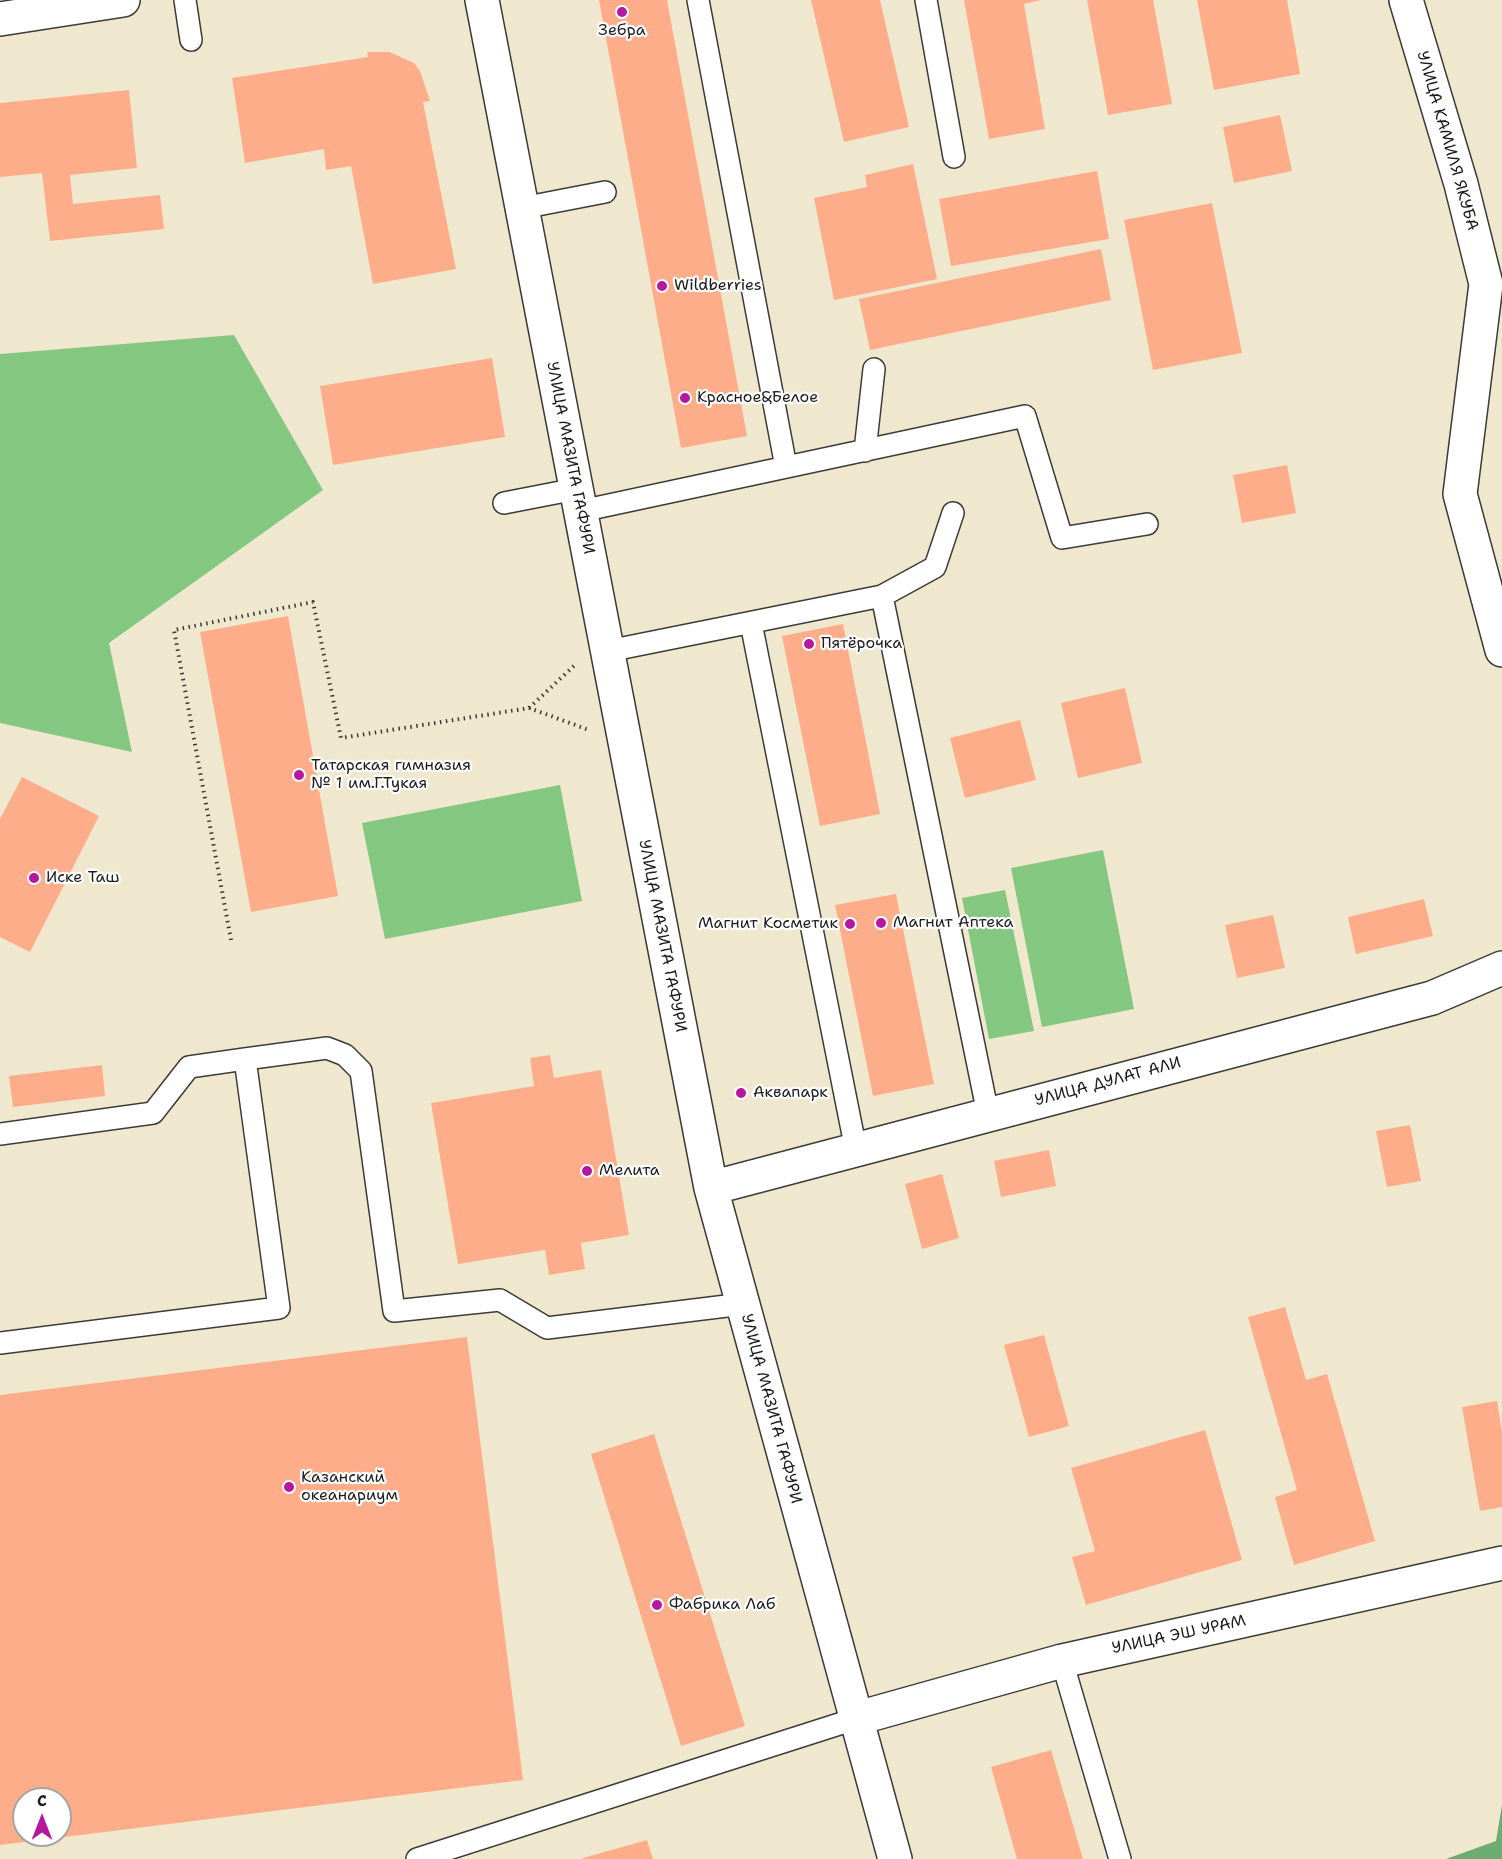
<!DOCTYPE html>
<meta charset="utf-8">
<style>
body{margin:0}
#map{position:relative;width:1502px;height:1859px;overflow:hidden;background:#f0e8ce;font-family:"Shantell Sans",sans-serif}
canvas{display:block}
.north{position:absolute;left:12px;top:1787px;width:60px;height:60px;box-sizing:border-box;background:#fff;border:2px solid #a4a4a4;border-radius:50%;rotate:0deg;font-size:16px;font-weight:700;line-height:24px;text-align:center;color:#1c1c1c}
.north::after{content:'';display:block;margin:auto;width:21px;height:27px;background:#b5179e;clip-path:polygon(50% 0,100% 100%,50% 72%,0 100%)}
</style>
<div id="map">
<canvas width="1502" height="1859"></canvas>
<div class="north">С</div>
</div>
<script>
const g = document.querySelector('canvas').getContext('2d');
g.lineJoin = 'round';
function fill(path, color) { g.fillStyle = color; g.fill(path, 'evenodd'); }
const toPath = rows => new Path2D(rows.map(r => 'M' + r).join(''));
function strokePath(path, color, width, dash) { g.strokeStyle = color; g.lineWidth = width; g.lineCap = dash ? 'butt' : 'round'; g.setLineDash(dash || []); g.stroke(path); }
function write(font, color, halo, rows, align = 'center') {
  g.font = font + ' "Shantell Sans",sans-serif'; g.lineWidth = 4.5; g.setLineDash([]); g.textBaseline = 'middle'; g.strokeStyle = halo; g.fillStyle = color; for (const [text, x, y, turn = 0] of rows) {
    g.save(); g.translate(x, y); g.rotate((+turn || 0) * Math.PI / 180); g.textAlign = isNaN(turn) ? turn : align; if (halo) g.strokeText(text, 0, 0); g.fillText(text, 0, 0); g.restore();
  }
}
fill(toPath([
 [234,335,323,490,109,643,132,752,0,723,0,354],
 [560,785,582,901,385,939,362,823],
 [1103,850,1134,1009,1042,1027,1011,868],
 [1005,890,1034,1031,989,1039,962,898]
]), '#84c781');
fill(toPath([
 [1502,1805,1502,1859,1446,1859,1496,1841]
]), '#6bac6f');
fill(toPath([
 [599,0,667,0,747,436,681,448],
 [811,0,880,0,909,127,844,142],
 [964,0,1041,0,1024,4,1045,129,989,139],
 [1087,0,1153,0,1172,104,1108,115],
 [1197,0,1287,0,1300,74,1214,90],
 [367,52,389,52,414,63,420,71,430,101,423,102,456,269,373,284,351,166,326,170,324,149,245,163,232,78,368,57],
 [129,90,137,168,70,175,73,204,160,195,164,229,50,241,42,173,0,177,0,103],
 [1280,115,1292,171,1234,183,1223,127],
 [913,164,937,279,834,300,814,198,867,187,865,175],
 [1097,171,1109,239,951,266,939,199],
 [1212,203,1242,353,1153,370,1124,220],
 [1101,249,1111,300,870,350,859,299],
 [492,358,505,437,333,465,320,386],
 [1287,465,1296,513,1242,523,1233,475],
 [288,616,338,896,251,912,200,632],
 [843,624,880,814,820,826,782,636],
 [1125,688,1142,763,1078,778,1061,703],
 [1020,720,1036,780,965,798,950,738],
 [22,777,99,816,30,952,0,937,0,819],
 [896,894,934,1084,873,1096,835,905],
 [1424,899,1433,936,1356,954,1348,917],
 [1273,915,1285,968,1237,978,1225,925],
 [550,1055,554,1078,601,1070,629,1235,581,1243,585,1269,549,1275,545,1250,458,1264,431,1103,534,1086,530,1058],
 [102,1065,105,1096,13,1107,9,1076],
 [1410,1125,1421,1181,1387,1187,1376,1131],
 [1049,1150,1056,1186,1001,1197,994,1161],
 [942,1174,959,1238,922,1249,905,1184],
 [1285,1307,1306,1380,1327,1374,1375,1541,1294,1565,1275,1497,1297,1490,1248,1317],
 [1044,1335,1069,1426,1029,1437,1004,1345],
 [467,1337,523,1780,0,1845,0,1395],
 [24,1799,60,1799,60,1835,24,1835],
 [1497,1401,1502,1432,1502,1507,1480,1511,1462,1407],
 [1205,1430,1242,1560,1086,1605,1072,1557,1095,1551,1071,1468],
 [654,1434,745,1726,681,1746,591,1454],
 [1051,1750,1083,1859,1017,1859,991,1767],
 [647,1840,653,1859,583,1859,583,1858]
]), '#fead8a');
const service = toPath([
 [185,0,191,40],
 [698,0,786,467],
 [926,0,954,157],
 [522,208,605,192],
 [865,451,874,369],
 [504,503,576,489],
 [581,511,1025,416,1062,538,1147,524],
 [882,596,935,567,953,513],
 [751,623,856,1150],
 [608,651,882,596,988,1114],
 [0,1134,153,1113,189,1067,245,1059],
 [0,1343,279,1308,245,1059,327,1048,345,1055,361,1071,394,1311,500,1300,547,1328,743,1304],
 [1062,1661,1120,1859],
 [417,1859,858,1718]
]);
const minor = toPath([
 [482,0,711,1188,895,1859],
 [1406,0,1461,184,1486,284,1460,494,1502,650],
 [0,19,123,0],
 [711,1188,1432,998,1502,968],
 [858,1718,1062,1661,1502,1563]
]);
strokePath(service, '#3c3b37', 24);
strokePath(minor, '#3c3b37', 36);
strokePath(toPath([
 [529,708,577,663],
 [231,940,174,630,313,602,341,738,529,708,589,730]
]), '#3c3b37', 4, [1.5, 4.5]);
strokePath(service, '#fff', 21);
strokePath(minor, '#fff', 33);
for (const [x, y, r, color] of [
 [622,12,6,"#b5179e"],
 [662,286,6,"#b5179e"],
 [685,398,6,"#b5179e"],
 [809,644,6,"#b5179e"],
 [299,775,6,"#b5179e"],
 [34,878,6,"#b5179e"],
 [881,923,6,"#b5179e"],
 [850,924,6,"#b5179e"],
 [741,1093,6,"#b5179e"],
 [587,1171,6,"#b5179e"],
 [289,1487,6,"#b5179e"],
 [657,1605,6,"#b5179e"]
]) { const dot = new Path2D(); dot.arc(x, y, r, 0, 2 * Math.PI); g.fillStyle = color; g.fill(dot); strokePath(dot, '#fff', 2); }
write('16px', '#1c1c1c', '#fff', [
 ["Зебра",622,31,"center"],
 ["Wildberries",674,286],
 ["Красное&Белое",697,398],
 ["Пятёрочка",821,644],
 ["Татарская гимназия",311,766],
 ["№ 1 им.Г.Тукая",311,784],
 ["Иске Таш",46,878],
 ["Магнит Аптека",893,923],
 ["Магнит Косметик",838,924,"right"],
 ["Аквапарк",753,1093],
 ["Мелита",599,1171],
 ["Казанский",301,1478],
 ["океанариум",301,1496],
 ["Фабрика Лаб",669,1605]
], 'left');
write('16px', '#1c1c1c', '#fff', [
 ["УЛИЦА КАМИЛЯ ЯКУБА",1447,141,74],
 ["УЛИЦА МАЗИТА ГАФУРИ",570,458,79],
 ["УЛИЦА МАЗИТА ГАФУРИ",662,936,79],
 ["УЛИЦА ДУЛАТ АЛИ",1108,1082,-15],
 ["УЛИЦА МАЗИТА ГАФУРИ",771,1409,75],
 ["УЛИЦА ЭШ УРАМ",1179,1635,-12]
]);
</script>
